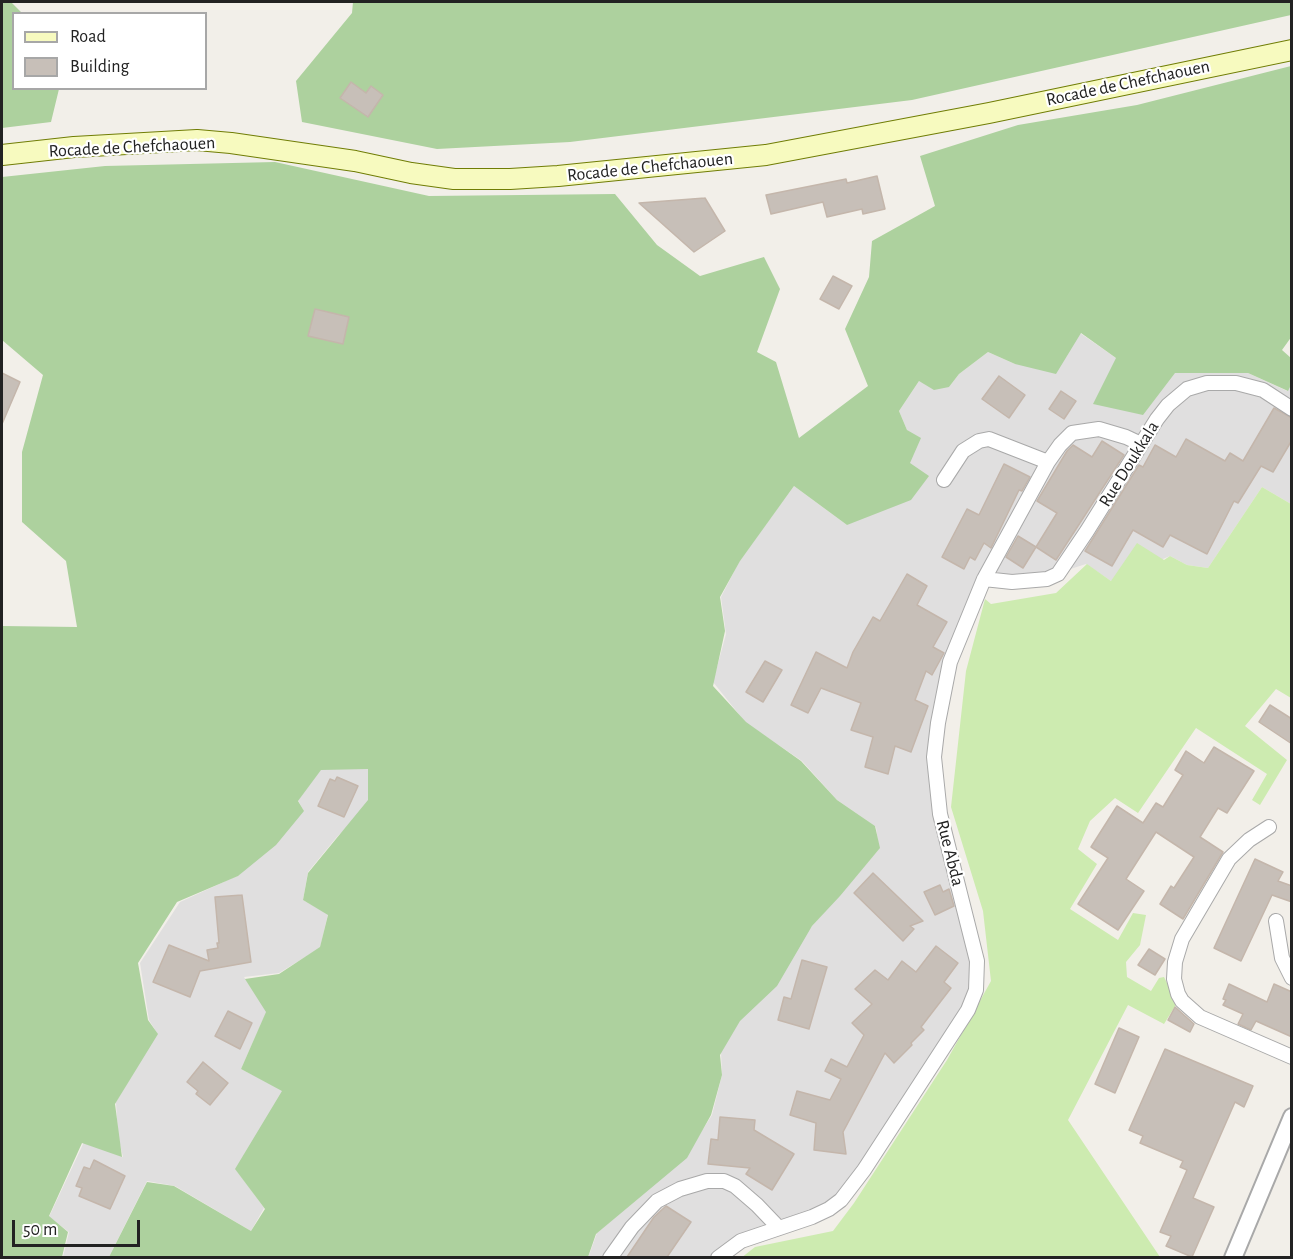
<!DOCTYPE html>
<style>
body{margin:0}
#map{position:relative;width:1293px;height:1259px;overflow:hidden;background:#f2efe9;font-family:"Alegreya Sans",sans-serif}
canvas{display:block}
.frame{position:absolute;inset:0;border:3px solid #222;pointer-events:none}
.legend{position:absolute;left:12px;top:12px;width:195px;height:78px;box-sizing:border-box;background:#fff;border:2px solid #a7a7a7;margin:0;padding:8px 10px;list-style:none;font-size:18px;color:#222}
.legend li{display:flex;align-items:center;gap:12px;height:30px}
.legend b{width:30px;border:2px solid #a7a7a7}
.scale{position:absolute;left:12px;top:1220px;width:128px;height:27px;box-sizing:border-box;border:3px solid #222;border-top:0;padding-left:8px;font-size:18px;line-height:21px;white-space:nowrap;color:#222;-webkit-text-stroke:4px #fff;paint-order:stroke}
</style>
<div id="map">
<canvas width="1293" height="1259"></canvas>
<div class="frame"></div>
<ul class="legend">
<li><b style="height:8px;background:#f7fabf"></b>Road</li>
<li><b style="height:16px;background:#c7bfb8"></b>Building</li>
</ul>
<div class="scale">50 m</div>
</div>
<script>
const g = document.querySelector('canvas').getContext('2d');
g.lineJoin = 'round';
function fill(path, color) { g.fillStyle = color; g.fill(path, 'evenodd'); }
const toPath = rows => new Path2D(rows.map(r => 'M' + r).join(''));
function strokePath(path, color, width, dash) { g.strokeStyle = color; g.lineWidth = width; g.lineCap = dash ? 'butt' : 'round'; g.setLineDash(dash || []); g.stroke(path); }
function write(font, color, halo, rows, align = 'center') {
  g.font = font + ' "Alegreya Sans",sans-serif'; g.lineWidth = 4.5; g.setLineDash([]); g.textBaseline = 'middle'; g.strokeStyle = halo; g.fillStyle = color; for (const [text, x, y, turn = 0] of rows) {
    g.save(); g.translate(x, y); g.rotate((+turn || 0) * Math.PI / 180); g.textAlign = isNaN(turn) ? turn : align; if (halo) g.strokeText(text, 0, 0); g.fillText(text, 0, 0); g.restore();
  }
}
fill(toPath([
 [1080,333,1116,358,1175,373,1248,373,1287,391,1291,385,1291,504,1262,487,1208,568,1187,565,1170,556,1111,581,1086,564,1033,581,984,580,959,637,938,723,946,840,976,990,841,1200,718,1257,588,1258,597,1233,686,1156,712,1115,722,1075,721,1052,739,1021,812,926,879,849,876,827,837,800,802,761,746,723,713,682,726,634,721,597,740,560,794,486,847,525,910,463,907,430,899,411,919,381,949,387,959,374,988,352,1015,364],
 [370,767,369,804,336,838,308,872,303,900,328,914,320,948,279,973,244,977,267,1011,241,1069,284,1091,236,1169,264,1208,251,1231,175,1186,147,1181,109,1257,63,1257,69,1232,49,1217,84,1142,123,1157,118,1136,116,1102,157,1033,149,1020,140,963,180,902,239,875,303,810,298,800,321,769]
]), '#e0dfdf');
fill(toPath([
 [1262,487,1291,504,1291,698,1276,689,1245,726,1287,760,1260,805,1252,800,1267,774,1196,728,1138,813,1115,798,1090,821,1078,849,1097,864,1070,909,1118,940,1133,913,1146,915,1140,945,1126,962,1127,977,1151,991,1159,978,1164,977,1177,1003,1164,1024,1128,1005,1068,1120,1160,1257,741,1258,755,1247,833,1231,854,1203,947,1060,991,981,983,911,951,807,966,671,985,599,991,604,1056,593,1087,564,1111,581,1137,543,1164,560,1170,556,1187,565,1208,568]
]), '#cdebb0');
fill(toPath([
 [2,2,11,2,22,13,14,14,14,88,59,89,51,122,2,128],
 [353,2,1291,2,1291,15,912,100,570,142,437,149,302,122,296,81,352,13],
 [1291,66,1292,336,1282,350,1291,358,1291,385,1288,391,1248,373,1175,373,1143,415,1093,404,1116,358,1081,333,1056,374,1015,364,988,352,959,374,949,387,934,390,919,381,899,411,907,430,921,438,910,463,929,476,911,500,847,525,794,486,740,561,720,597,725,631,713,686,746,722,801,761,837,800,875,826,880,848,840,896,812,926,777,986,740,1021,720,1055,722,1075,711,1115,687,1158,596,1234,588,1257,109,1257,147,1182,174,1186,251,1231,265,1209,235,1169,282,1091,241,1069,266,1012,245,979,279,974,320,947,328,915,303,900,308,873,368,800,368,769,321,770,298,801,304,811,276,845,238,876,177,902,138,963,148,1020,158,1034,115,1104,122,1157,82,1143,49,1216,68,1232,62,1257,2,1257,2,626,77,627,66,561,22,522,22,452,43,375,2,340,2,177,105,166,275,162,429,196,615,194,657,245,700,276,764,257,780,289,757,352,776,362,799,438,868,386,845,329,869,277,872,241,935,206,920,156,1018,125,1137,105]
]), '#add19e');
const building = toPath([
 [351,82,366,93,371,86,383,95,368,117,340,98,351,82],
 [877,176,885,209,863,214,862,209,827,217,823,202,771,214,766,195,846,179,847,183,877,176],
 [705,198,725,231,694,252,639,203,705,198],
 [833,276,852,286,839,309,820,299,833,276],
 [315,309,349,317,343,344,308,336,315,309],
 [2,373,20,382,2,424,2,373],
 [999,376,1025,395,1009,418,982,399,999,376],
 [1061,391,1076,401,1064,419,1049,409,1061,391],
 [1274,408,1292,418,1292,440,1273,472,1261,466,1238,503,1234,501,1207,554,1170,535,1163,547,1133,530,1112,566,1085,551,1139,465,1143,467,1155,445,1176,457,1186,439,1225,461,1230,453,1243,461,1274,408],
 [1102,441,1124,455,1056,560,1036,547,1057,513,1037,501,1067,451,1073,445,1092,457,1102,441],
 [1004,464,1030,477,1022,491,1019,490,991,548,984,543,975,560,970,557,964,569,942,557,967,509,979,515,1004,464],
 [1018,536,1036,547,1023,568,1006,557,1018,536],
 [907,574,927,586,917,605,947,622,933,647,944,653,932,675,926,671,915,700,928,706,911,752,895,746,888,774,865,767,873,737,851,730,861,703,821,688,808,713,791,705,816,652,847,668,853,652,873,617,880,621,907,574],
 [765,661,782,670,763,702,746,692,765,661],
 [1270,705,1292,719,1292,744,1259,722,1270,705],
 [1214,747,1254,771,1227,813,1218,808,1200,837,1223,852,1183,919,1160,904,1171,886,1174,888,1194,857,1156,832,1126,879,1144,891,1118,930,1078,904,1108,858,1091,847,1117,806,1143,823,1156,803,1163,807,1183,775,1175,770,1186,751,1204,763,1214,747],
 [337,777,358,786,344,817,318,806,330,779,335,781,337,777],
 [1255,859,1283,872,1278,881,1292,886,1292,902,1272,895,1241,961,1214,948,1255,859],
 [873,873,923,921,910,926,914,929,903,941,854,893,873,873],
 [940,885,943,892,949,889,954,906,935,915,924,892,940,885],
 [242,895,251,962,200,971,190,997,153,982,169,945,209,961,207,950,218,948,217,943,219,943,215,897,242,895],
 [936,946,958,963,944,982,951,988,921,1027,924,1030,911,1043,912,1045,894,1063,885,1053,843,1132,846,1154,814,1150,816,1123,790,1115,797,1091,830,1100,841,1079,825,1071,831,1059,847,1067,864,1035,852,1023,872,1004,855,989,875,970,888,980,902,961,916,972,936,946],
 [1149,949,1165,959,1155,975,1138,965,1149,949],
 [802,960,827,967,809,1029,778,1020,784,997,791,999,802,960],
 [1229,984,1267,1002,1274,984,1292,992,1292,1037,1256,1021,1251,1030,1238,1024,1243,1014,1223,1005,1226,1000,1223,999,1229,984],
 [1175,1007,1194,1024,1190,1032,1168,1020,1175,1007],
 [228,1011,252,1023,240,1049,215,1036,228,1011],
 [1119,1028,1139,1037,1115,1093,1095,1084,1119,1028],
 [1165,1049,1253,1086,1244,1107,1235,1102,1193,1198,1214,1207,1192,1257,1166,1246,1171,1236,1160,1232,1187,1170,1180,1167,1183,1161,1140,1143,1143,1136,1129,1130,1165,1049],
 [203,1062,228,1083,210,1105,196,1094,198,1091,187,1082,203,1062],
 [720,1117,755,1120,754,1130,794,1154,772,1190,746,1174,750,1168,708,1164,711,1139,718,1140,720,1117],
 [94,1160,125,1176,110,1209,79,1196,82,1188,76,1186,84,1167,90,1169,94,1160],
 [666,1206,691,1222,667,1257,627,1257,654,1217,666,1206]
]);
fill(building, '#c7bfb8');
strokePath(building, '#c4b6ab', 1.5);
const minor = toPath([
 [944,480,963,451,979,441,989,439,1048,462],
 [984,579,1012,582,1047,579,1058,574,1087,531,1157,419,1168,405,1187,389,1207,383,1236,383,1263,390,1292,409],
 [1269,827,1249,840,1229,859,1182,939,1175,962,1174,979,1178,994,1182,1001,1200,1017,1292,1057],
 [1276,921,1282,958,1292,978],
 [610,1258,632,1227,657,1201,680,1189,707,1181,724,1181,735,1186,757,1205,779,1228],
 [718,1258,741,1241,812,1217,829,1209,841,1200,864,1170,968,1010,976,990,977,961,940,814,934,757,938,723,950,662,984,579,1048,462,1060,445,1072,433,1099,429,1126,437,1141,444]
]);
const tertiary = toPath([
 [1233,1258,1292,1117]
]);
const secondary = toPath([
 [2,155,74,147,197,140,231,143,355,161,411,173,454,179,510,179,558,176,766,155,989,113,1292,50]
]);
strokePath(minor, '#a9a9a9', 16);
strokePath(tertiary, '#a9a9a9', 20);
strokePath(secondary, '#707d05', 22);
strokePath(minor, '#fff', 14);
strokePath(tertiary, '#fff', 16);
strokePath(secondary, '#f7fabf', 20);
write('18px', '#222', '#fff', [
 ["Rocade de Chefchaouen",1128,83,-12],
 ["Rocade de Chefchaouen",132,147,-3],
 ["Rocade de Chefchaouen",650,167,-6],
 ["Rue Doukkala",1129,464,-58],
 ["Rue Abda",950,853,76]
]);
</script>
